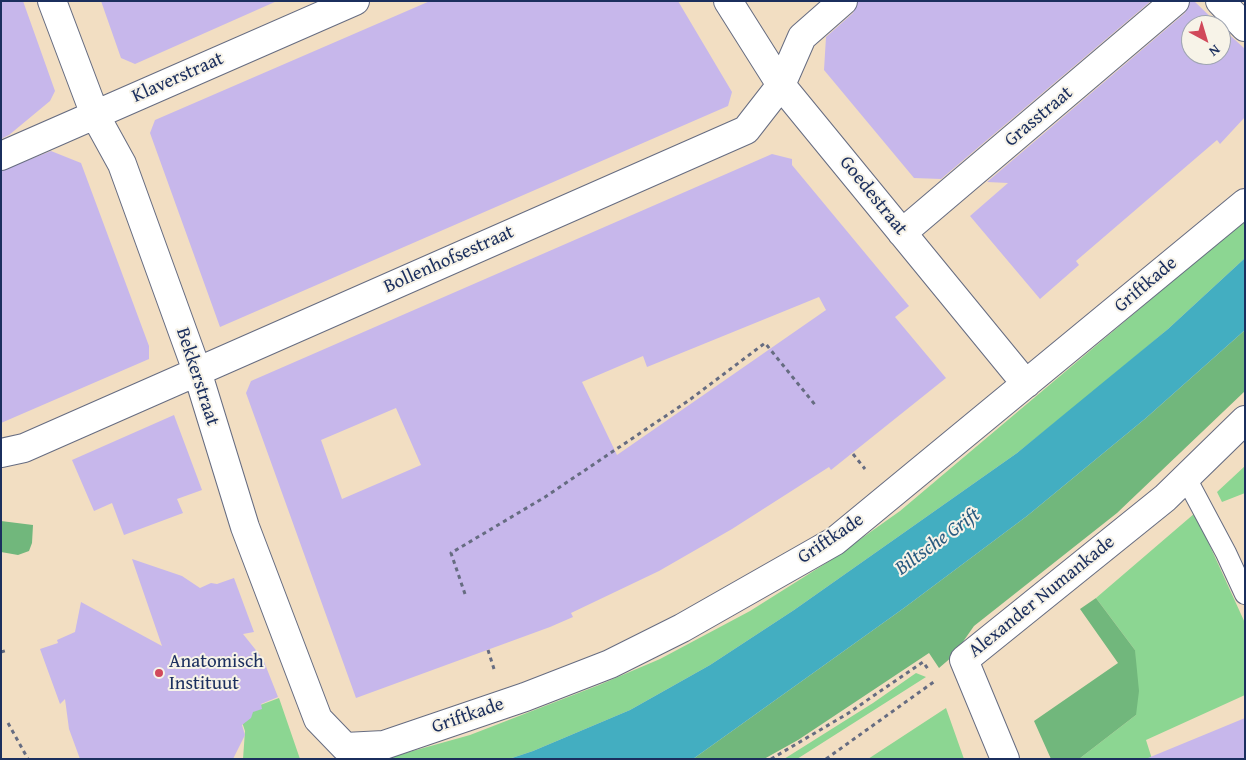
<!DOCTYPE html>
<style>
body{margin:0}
#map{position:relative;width:1246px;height:760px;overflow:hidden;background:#f2dec2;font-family:"Gentium Book Plus",serif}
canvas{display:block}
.frame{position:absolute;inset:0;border:2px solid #1b2f5e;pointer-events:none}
.north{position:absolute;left:1181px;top:15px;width:50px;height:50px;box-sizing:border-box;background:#f7f3e8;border:1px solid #9fa5b1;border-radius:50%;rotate:141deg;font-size:14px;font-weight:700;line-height:20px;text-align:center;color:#1b2f5e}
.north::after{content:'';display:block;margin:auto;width:18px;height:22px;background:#d1495b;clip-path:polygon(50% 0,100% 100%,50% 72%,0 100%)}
</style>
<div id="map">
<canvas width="1246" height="760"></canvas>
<div class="frame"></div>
<div class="north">N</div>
</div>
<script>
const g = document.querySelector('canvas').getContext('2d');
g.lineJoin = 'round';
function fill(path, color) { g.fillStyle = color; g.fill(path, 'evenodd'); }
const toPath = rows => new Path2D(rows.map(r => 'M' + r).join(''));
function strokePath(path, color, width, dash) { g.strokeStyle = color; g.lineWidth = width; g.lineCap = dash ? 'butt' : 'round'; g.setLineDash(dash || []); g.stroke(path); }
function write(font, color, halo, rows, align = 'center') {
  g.font = font + ' "Gentium Book Plus",serif'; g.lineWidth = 4; g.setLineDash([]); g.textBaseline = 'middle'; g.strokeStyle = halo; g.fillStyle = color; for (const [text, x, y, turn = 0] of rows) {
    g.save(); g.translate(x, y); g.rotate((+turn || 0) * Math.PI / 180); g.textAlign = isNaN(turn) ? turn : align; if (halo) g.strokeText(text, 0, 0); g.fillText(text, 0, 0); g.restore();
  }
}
fill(toPath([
 [1245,220,1245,258,1168,329,1087,397,1017,453,794,610,710,665,630,710,533,751,509,759,384,759,470,735,599,685,660,659,750,611,831,560,900,511],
 [1245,466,1245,493,1222,502,1217,492],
 [1195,513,1245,623,1245,695,1146,740,1152,759,1079,759,1136,715,1135,650,1096,598],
 [916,673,926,677,797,759,784,759,873,703],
 [279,698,300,759,243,759,245,731,239,713],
 [946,708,964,759,868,759]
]), '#8cd692');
fill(toPath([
 [1245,330,1245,391,1117,513,974,626,953,656,939,668,929,653,798,740,764,759,693,759,904,608,1027,516,1146,418],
 [1,521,33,525,32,543,29,551,18,555,1,552],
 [1096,598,1135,650,1139,691,1136,715,1079,759,1051,759,1034,721,1118,663,1080,609]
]), '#71b77c');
fill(toPath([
 [1245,258,1245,330,1146,418,1027,516,904,608,693,759,509,759,533,751,630,710,710,665,794,610,1017,453,1168,329]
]), '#43aec1');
fill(toPath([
 [1,1,23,1,55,91,50,101,9,135,1,139],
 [101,1,277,1,135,64,121,58],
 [430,1,678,1,732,92,728,106,220,327,150,133,155,120],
 [858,1,1151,1,941,179,914,178,824,70,826,37,853,13],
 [1190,1,1194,1,1219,25,1191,25,1191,55,1221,55,1221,27,1245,49,1245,117,1220,144,1217,140,1076,261,1079,265,1040,299,970,216,1008,183,987,182,1185,13],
 [51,151,81,163,149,346,149,359,1,423,1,171],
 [772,154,792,159,792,165,909,306,895,317,946,378,831,470,829,467,732,529,659,571,571,613,573,617,550,627,356,698,246,393,251,381],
 [819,297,826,310,617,455,582,382,643,356,647,367],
 [396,408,421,465,342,499,321,440],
 [174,415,202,490,177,499,183,513,124,535,112,503,94,511,72,460],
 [132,559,182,576,200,588,211,583,217,584,234,578,254,632,243,634,263,659,278,697,261,704,262,709,253,712,251,718,242,725,245,735,233,759,80,759,69,729,65,699,60,704,40,649,58,643,57,640,75,632,81,602,162,646],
 [1245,718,1245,759,1148,759,1148,758]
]), '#c7b7eb');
const service = toPath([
 [1186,478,1226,553,1245,594]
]);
const minor = toPath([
 [52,1,95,115,122,164,197,371,245,527,318,719,345,747,384,745,525,697,610,664,682,628,835,541,1245,203],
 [728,1,781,85,1026,384],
 [1220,1,1245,27],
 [1,156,355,1],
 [902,233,1175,1],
 [1,453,24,448,746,130,781,85,802,37,843,1],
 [1005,759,964,660,1165,498,1245,420]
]);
strokePath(service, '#666c81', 22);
strokePath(minor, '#666c81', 30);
strokePath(toPath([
 [853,454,865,469],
 [465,594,451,553,545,497,688,401,765,343,816,406],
 [488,650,494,669],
 [1,652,8,650],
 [8,723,28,759],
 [771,759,847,714,923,662,928,669],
 [826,759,935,681]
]), '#666c81', 3, [4, 4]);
strokePath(service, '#fff', 20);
strokePath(minor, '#fff', 28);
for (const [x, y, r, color] of [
 [159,673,5,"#d1495b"]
]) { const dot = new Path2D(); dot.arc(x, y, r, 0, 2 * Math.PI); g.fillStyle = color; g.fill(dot); strokePath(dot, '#f7f3e8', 2); }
write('19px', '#1b2f5e', '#f7f3e8', [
 ["Klaverstraat",178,78,-24],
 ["Grasstraat",1039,117,-40],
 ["Goedestraat",873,196,51],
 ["Bollenhofsestraat",449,260,-24],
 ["Griftkade",1146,285,-40],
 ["Bekkerstraat",197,377,72],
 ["Griftkade",831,539,-34],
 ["Alexander Numankade",1042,597,-39],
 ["Griftkade",468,716,-19]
]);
write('19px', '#1b2f5e', '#f7f3e8', [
 ["Anatomisch",169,662],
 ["Instituut",169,684]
], 'left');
write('italic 20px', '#295b81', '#f7f3e8', [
 ["Biltsche Grift",938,542,-36]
]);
</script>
